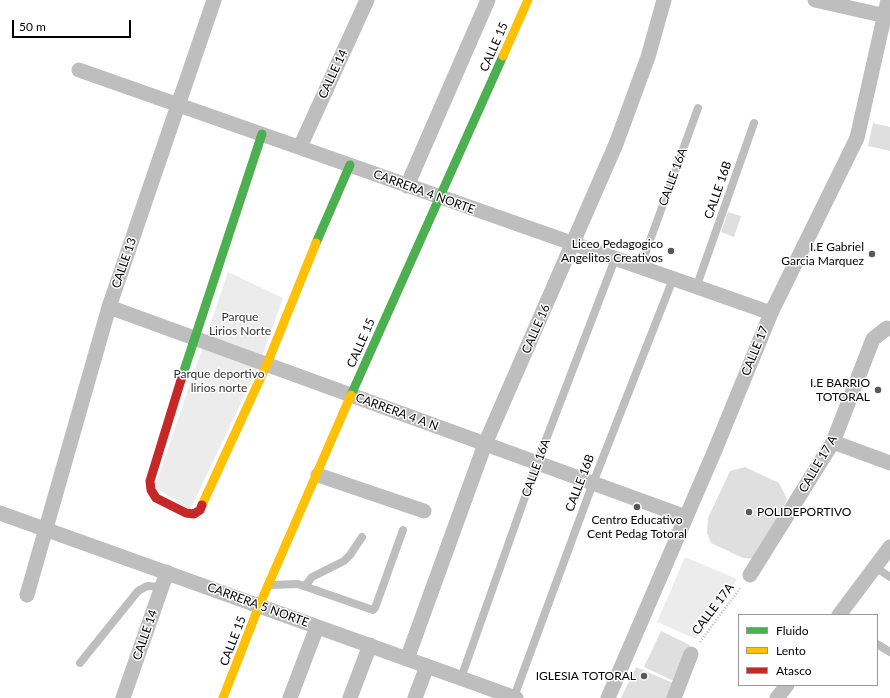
<!DOCTYPE html>
<style>
body{margin:0}
#map{position:relative;width:890px;height:698px;overflow:hidden;background:#fff;font-family:Lato,sans-serif}
canvas{display:block}
.legend{position:absolute;left:738px;top:614px;width:140px;height:72px;box-sizing:border-box;background:#fff;border:1px solid #999;margin:0;padding:5px 7px;list-style:none;font-size:12px;color:#000}
.legend li{display:flex;align-items:center;gap:8px;height:20px}
.legend b{width:20px;border:1px solid #999}
.scale{position:absolute;left:12px;top:20px;width:119px;height:18px;box-sizing:border-box;border:2px solid #000;border-top:0;padding-left:5px;font-size:12px;line-height:14px;white-space:nowrap;color:#000;-webkit-text-stroke:3px #fff;paint-order:stroke}
</style>
<div id="map">
<canvas width="890" height="698"></canvas>
<ul class="legend">
<li><b style="height:5px;background:#4caf50"></b>Fluido</li>
<li><b style="height:5px;background:#ffc107"></b>Lento</li>
<li><b style="height:5px;background:#c62828"></b>Atasco</li>
</ul>
<div class="scale">50 m</div>
</div>
<script>
const g = document.querySelector('canvas').getContext('2d');
g.lineJoin = 'round';
function fill(path, color) { g.fillStyle = color; g.fill(path, 'evenodd'); }
const toPath = rows => new Path2D(rows.map(r => 'M' + r).join(''));
function strokePath(path, color, width, dash) { g.strokeStyle = color; g.lineWidth = width; g.lineCap = dash ? 'butt' : 'round'; g.setLineDash(dash || []); g.stroke(path); }
function write(font, color, halo, rows, align = 'center') {
  g.font = font + ' Lato,sans-serif'; g.lineWidth = 3; g.setLineDash([]); g.textBaseline = 'middle'; g.strokeStyle = halo; g.fillStyle = color; for (const [text, x, y, turn = 0] of rows) {
    g.save(); g.translate(x, y); g.rotate((+turn || 0) * Math.PI / 180); g.textAlign = isNaN(turn) ? turn : align; if (halo) g.strokeText(text, 0, 0); g.fillText(text, 0, 0); g.restore();
  }
}
fill(toPath([
 [228,272,283,298,259,365,190,510,155,487],
 [685,557,737,579,696,639,657,622]
]), '#ececec');
fill(toPath([
 [873,123,890,127,890,151,868,146],
 [728,212,741,216,734,237,721,232],
 [745,467,779,483,787,499,762,553,755,559,743,558,711,543,707,533,708,518,730,471],
 [661,631,690,645,674,681,644,667],
 [636,667,675,684,669,698,621,698]
]), '#dfdfdf');
strokePath(toPath([
 [700,642,741,587]
]), '#b9b9b9', 2.5, [1, 2]);
strokePath(toPath([
 [640,268,698,108],
 [696,288,754,123],
 [875,567,890,577],
 [270,585,298,584,373,610,375,608,403,530],
 [305,586,312,577,344,561,350,555,362,537],
 [877,644,890,652],
 [80,663,138,591,147,586,162,587],
 [461,678,537,463,615,259],
 [514,697,593,483,673,279]
]), '#bebebe', 8);
strokePath(toPath([
 [815,0,890,17],
 [79,70,771,313],
 [300,147,367,0],
 [407,186,488,0],
 [109,307,686,517],
 [833,442,890,463],
 [318,475,424,511],
 [0,513,516,698],
 [750,575,833,442,873,339,887,328,890,329],
 [27,595,109,307,214,0],
 [839,615,890,547],
 [407,659,485,444,616,144,648,57,664,0],
 [123,698,167,572],
 [290,698,317,627],
 [350,698,370,645],
 [415,698,427,666],
 [608,698,715,450,771,313,857,138,888,0],
 [674,698,691,654],
 [777,698,787,685]
]), '#bebebe', 15);
strokePath(toPath([
 [316,243,350,165],
 [181,380,262,134],
 [351,395,503,56]
]), '#4caf50', 9);
strokePath(toPath([
 [503,56,528,0],
 [202,505,267,364,316,243],
 [223,698,259,606,351,395]
]), '#ffc107', 9);
strokePath(toPath([
 [181,380,150,481,151,490,156,498,186,513,194,514,200,510,202,505]
]), '#c62828', 9);
for (const [x, y, r, color] of [
 [671,251,4,"#595959"],
 [872,254,4,"#595959"],
 [878,390,4,"#595959"],
 [637,507,4,"#595959"],
 [749,512,4,"#595959"],
 [644,676,4,"#595959"]
]) { const dot = new Path2D(); dot.arc(x, y, r, 0, 2 * Math.PI); g.fillStyle = color; g.fill(dot); strokePath(dot, '#fff', 1.5); }
write('12px', '#000', '#fff', [
 ["CALLE 15",494,47,-66],
 ["CALLE 14",333,74,-65],
 ["CALLE 16A",673,177,-70],
 ["CALLE 16B",718,190,-71],
 ["CARRERA 4 NORTE",424,192,20],
 ["CALLE 13",124,263,-71],
 ["CALLE 16",536,329,-66],
 ["CALLE 15",361,343,-66],
 ["CALLE 17",755,351,-68],
 ["CARRERA 4 A N",397,412,20],
 ["CALLE 17 A",818,464,-60],
 ["CALLE 16A",536,468,-70],
 ["CALLE 16B",580,483,-69],
 ["CARRERA 5 NORTE",258,605,20],
 ["CALLE 17A",713,609,-53],
 ["CALLE 14",145,635,-71],
 ["CALLE 15",233,641,-69]
]);
write('12px', '#000', '#fff', [
 ["Liceo Pedagogico",663,244],
 ["Angelitos Creativos",663,258],
 ["I.E Gabriel",864,247],
 ["Garcia Marquez",864,261],
 ["I.E BARRIO",870,383],
 ["TOTORAL",870,397],
 ["POLIDEPORTIVO",757,512,"left"],
 ["Centro Educativo",637,520,"center"],
 ["Cent Pedag Totoral",637,534,"center"],
 ["IGLESIA TOTORAL",636,676]
], 'right');
write('12px', '#333', '#fff', [
 ["Parque",240,317],
 ["Lirios Norte",240,331],
 ["Parque deportivo",219,374],
 ["lirios norte",219,388]
]);
</script>
